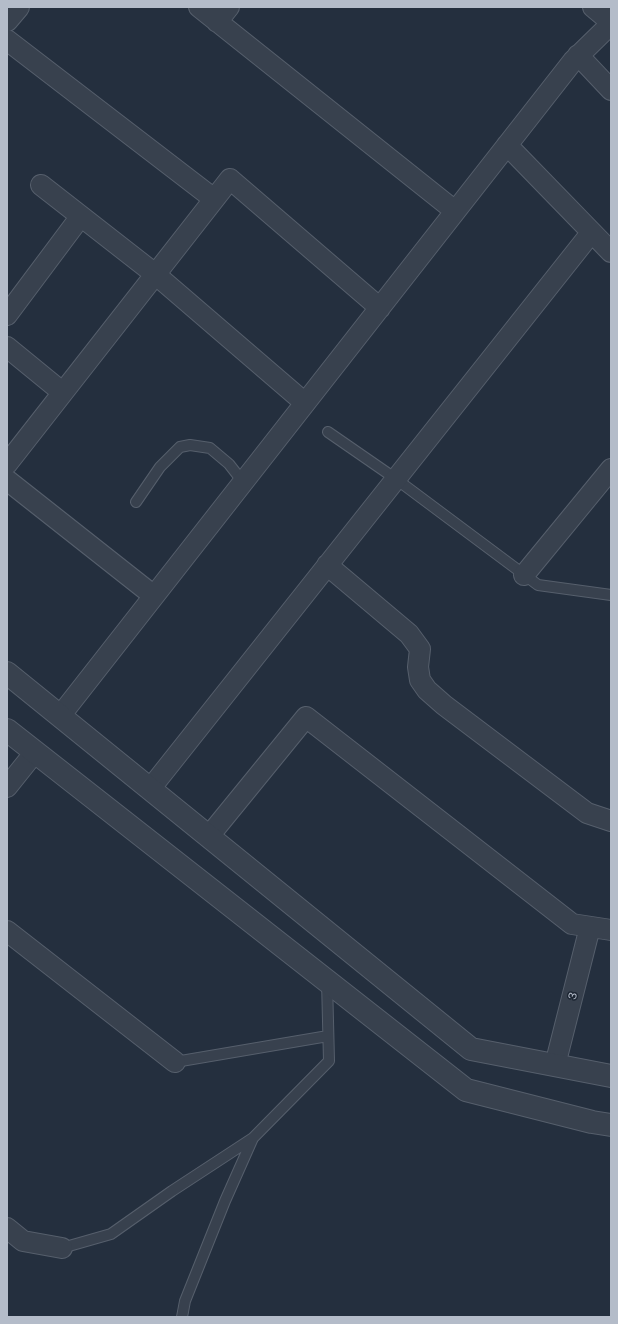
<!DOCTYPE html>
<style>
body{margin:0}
#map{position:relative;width:618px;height:1324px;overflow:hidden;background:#242f3e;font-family:"Public Sans",sans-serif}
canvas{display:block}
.frame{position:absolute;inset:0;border:8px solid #b4bcc9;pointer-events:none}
</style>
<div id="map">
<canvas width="618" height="1324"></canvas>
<div class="frame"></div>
</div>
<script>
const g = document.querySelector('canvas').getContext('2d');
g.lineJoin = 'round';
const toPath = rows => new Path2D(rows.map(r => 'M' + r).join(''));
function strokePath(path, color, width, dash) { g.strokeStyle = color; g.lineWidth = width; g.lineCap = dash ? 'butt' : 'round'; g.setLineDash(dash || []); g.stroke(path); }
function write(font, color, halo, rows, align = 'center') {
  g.font = font + ' "Public Sans",sans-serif'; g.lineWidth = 3; g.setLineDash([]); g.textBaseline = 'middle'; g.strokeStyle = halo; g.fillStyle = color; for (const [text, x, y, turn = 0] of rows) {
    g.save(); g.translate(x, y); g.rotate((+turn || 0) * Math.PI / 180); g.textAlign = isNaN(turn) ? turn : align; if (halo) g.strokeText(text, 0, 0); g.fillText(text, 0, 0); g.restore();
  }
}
const service = toPath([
 [328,432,396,479,538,585,611,595],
 [136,502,160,467,180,447,190,445,210,448,229,464,243,482],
 [175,1062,328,1036],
 [62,1248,111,1234,172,1191,253,1138,329,1061,327,981],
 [182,1317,185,1301,225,1201,253,1138]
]);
const minor = toPath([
 [199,7,455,211],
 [593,7,611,22],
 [217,22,229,7],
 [7,40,214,199],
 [578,55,611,90],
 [507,145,611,252],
 [41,185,155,274,305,403],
 [7,315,81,216],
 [7,347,62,392],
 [7,464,230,179,380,308],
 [7,480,154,596],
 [327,565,409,634,420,649,418,667,420,680,427,690,444,705,587,813,611,821],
 [524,575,611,469],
 [60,716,573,61,611,24],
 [7,787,35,752],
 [150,789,591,233],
 [209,836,306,717,572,924,611,930],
 [7,931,175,1062],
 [555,1065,590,927],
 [7,1228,23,1241,62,1248]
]);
const tertiary = toPath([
 [7,20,18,7],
 [7,673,471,1049,611,1076],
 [7,730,466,1090,592,1122,611,1125]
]);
strokePath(service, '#565f6c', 12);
strokePath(minor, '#565f6c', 22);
strokePath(tertiary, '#565f6c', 24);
strokePath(service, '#38414e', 10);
strokePath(minor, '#38414e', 20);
strokePath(tertiary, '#38414e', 22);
write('11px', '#b4bcc9', '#1d2633', [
 ["3",573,996,-76]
]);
</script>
